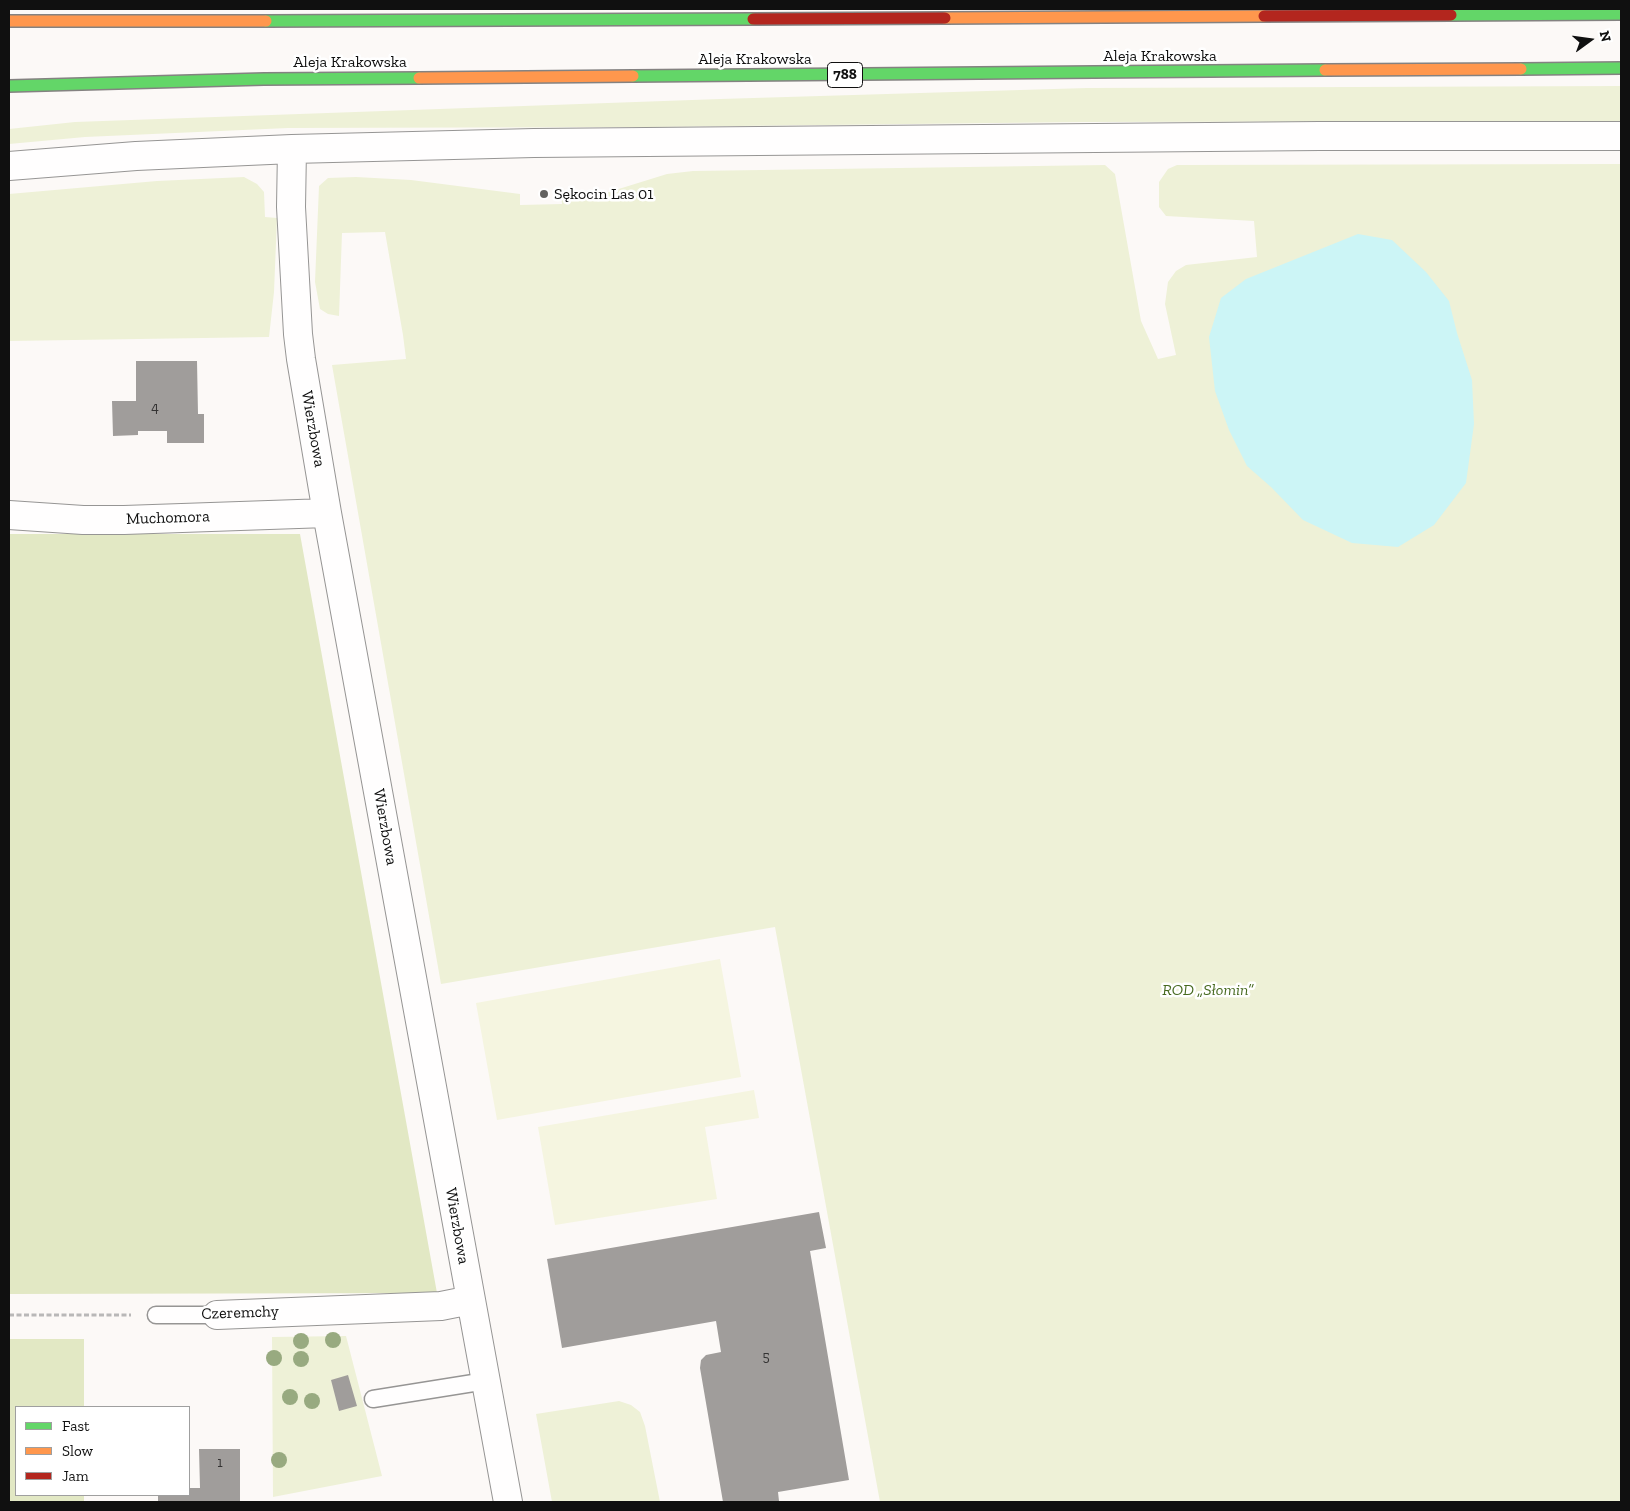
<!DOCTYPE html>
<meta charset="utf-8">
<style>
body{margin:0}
#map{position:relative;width:1630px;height:1511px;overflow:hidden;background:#fcf9f7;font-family:"Zilla Slab",serif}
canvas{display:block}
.frame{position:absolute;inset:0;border:10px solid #101010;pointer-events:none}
.legend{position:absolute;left:15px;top:1406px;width:175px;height:90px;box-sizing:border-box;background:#fff;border:1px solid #9f9f9f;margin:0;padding:6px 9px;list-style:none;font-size:15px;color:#101010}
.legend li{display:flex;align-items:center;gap:10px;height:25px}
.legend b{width:25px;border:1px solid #9f9f9f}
.north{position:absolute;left:1565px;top:15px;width:50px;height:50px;-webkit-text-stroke:4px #fff;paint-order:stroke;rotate:76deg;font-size:14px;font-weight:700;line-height:20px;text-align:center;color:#101010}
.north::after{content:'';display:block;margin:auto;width:18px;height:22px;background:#101010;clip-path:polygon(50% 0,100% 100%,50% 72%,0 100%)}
</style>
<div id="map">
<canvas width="1630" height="1511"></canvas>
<div class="frame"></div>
<ul class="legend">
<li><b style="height:6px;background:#63d668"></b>Fast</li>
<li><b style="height:6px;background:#ff974d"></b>Slow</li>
<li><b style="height:6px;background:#b3261e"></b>Jam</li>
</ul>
<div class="north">N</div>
</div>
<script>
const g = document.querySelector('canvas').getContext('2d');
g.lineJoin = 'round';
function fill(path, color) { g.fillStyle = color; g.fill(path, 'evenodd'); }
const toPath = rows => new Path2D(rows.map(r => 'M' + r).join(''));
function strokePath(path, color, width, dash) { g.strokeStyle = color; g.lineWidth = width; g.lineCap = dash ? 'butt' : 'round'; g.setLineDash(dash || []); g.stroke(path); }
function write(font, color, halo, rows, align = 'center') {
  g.font = font + ' "Zilla Slab",serif'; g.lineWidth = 5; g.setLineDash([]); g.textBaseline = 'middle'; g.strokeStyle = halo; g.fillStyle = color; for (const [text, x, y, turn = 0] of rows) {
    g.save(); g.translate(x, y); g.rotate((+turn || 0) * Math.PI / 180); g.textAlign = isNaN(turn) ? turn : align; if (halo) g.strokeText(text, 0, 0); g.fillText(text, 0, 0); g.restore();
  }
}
fill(toPath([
 [1621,86,1621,121,1083,122,652,127,288,128,85,137,9,144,9,129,75,122,720,99,1087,88],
 [1621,164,1621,1502,880,1502,775,927,441,984,332,365,406,359,403,335,385,232,342,233,339,316,328,314,320,309,315,282,319,186,328,178,356,177,411,180,520,194,520,205,562,204,561,192,609,192,667,174,693,171,1105,165,1115,174,1141,321,1158,359,1176,355,1165,304,1168,282,1176,271,1186,265,1257,257,1254,221,1166,216,1159,207,1159,182,1168,169,1177,165],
 [244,177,257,184,264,192,265,217,277,218,274,292,269,337,9,341,9,194,157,181],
 [346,1336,382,1476,273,1497,272,1337],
 [619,1401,631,1405,640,1412,645,1426,660,1502,552,1502,536,1414]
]), '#eef1d7');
fill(toPath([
 [9,534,300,534,437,1293,9,1294],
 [9,1339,84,1339,84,1407,16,1407,16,1495,84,1495,84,1502,9,1502]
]), '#e2e8c4');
fill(toPath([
 [720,959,741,1077,497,1120,476,1003],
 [754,1090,759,1118,705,1127,717,1199,555,1225,538,1127]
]), '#f5f5e0');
fill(toPath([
 [1358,234,1392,240,1426,272,1449,301,1457,333,1472,380,1474,424,1466,483,1434,525,1398,547,1352,543,1303,520,1271,487,1247,466,1229,430,1215,391,1209,337,1221,298,1246,279]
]), '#ccf5f6');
fill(toPath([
 [136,361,197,361,198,414,204,414,204,443,167,443,167,431,138,431,138,435,113,436,112,401,136,401],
 [819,1212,826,1248,810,1251,849,1480,778,1492,779,1501,770,1502,723,1502,700,1368,701,1360,706,1355,721,1352,716,1321,562,1348,547,1259],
 [348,1375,357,1406,339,1411,331,1380],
 [199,1449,240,1449,240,1502,158,1502,158,1495,189,1495,189,1488,200,1488]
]), '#a09d9b');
const lane = toPath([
 [156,1315,217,1315],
 [373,1399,486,1381]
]);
const street = toPath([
 [292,149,291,207,298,334,301,359,327,513,508,1502],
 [9,166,136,156,292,149,534,143,1320,136,1621,136],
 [9,515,83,520,124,520,327,513],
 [217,1315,441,1306,471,1300]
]);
const fast = toPath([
 [1451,15,1621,14],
 [266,21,753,19],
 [1521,69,1621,68],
 [633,76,1325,70],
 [9,86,264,79,419,78]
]);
const slow = toPath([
 [945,18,1264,16],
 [9,21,266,21],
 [1325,70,1521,69],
 [419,78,633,76]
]);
const jam = toPath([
 [1264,16,1451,15],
 [753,19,945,18]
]);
strokePath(lane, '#969594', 19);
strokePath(street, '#969594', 30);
strokePath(fast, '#848281', 14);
strokePath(slow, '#848281', 14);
strokePath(jam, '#848281', 14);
strokePath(toPath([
 [9,1315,131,1315]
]), '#b9b8b8', 3, [5, 2.5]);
strokePath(lane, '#fffefe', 16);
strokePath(street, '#fffefe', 28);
strokePath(fast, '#63d668', 11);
strokePath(slow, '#ff974d', 11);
strokePath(jam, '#b3261e', 11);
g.fillStyle = '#98aa80';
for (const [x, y] of [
 [333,1340],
 [301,1341],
 [274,1358],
 [301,1359],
 [290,1397],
 [312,1401],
 [279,1460]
]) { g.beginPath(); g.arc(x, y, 8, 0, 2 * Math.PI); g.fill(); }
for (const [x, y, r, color] of [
 [544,194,5,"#636261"]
]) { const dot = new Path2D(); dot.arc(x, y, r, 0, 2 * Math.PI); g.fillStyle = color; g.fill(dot); strokePath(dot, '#fff', 2); }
write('14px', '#343333', null, [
 ["4",155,408],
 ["5",766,1357],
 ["1",220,1463]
]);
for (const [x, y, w] of [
 [845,75,35]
]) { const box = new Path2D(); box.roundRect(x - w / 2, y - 12.5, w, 25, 4); g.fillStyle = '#fff'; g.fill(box); strokePath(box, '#101010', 1); }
write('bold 15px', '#101010', null, [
 ["788",845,75]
]);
write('16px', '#101010', '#fff', [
 ["Aleja Krakowska",1160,56],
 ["Aleja Krakowska",755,59],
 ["Aleja Krakowska",350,62],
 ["Wierzbowa",313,429,80],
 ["Muchomora",168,518,-2],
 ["Wierzbowa",385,827,80],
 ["Wierzbowa",457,1226,80],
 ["Czeremchy",240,1313,-2]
]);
write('16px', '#101010', '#fff', [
 ["Sękocin Las 01",554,194]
], 'left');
write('italic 16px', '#46691f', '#fff', [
 ["ROD „Słomin”",1208,990]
]);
</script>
